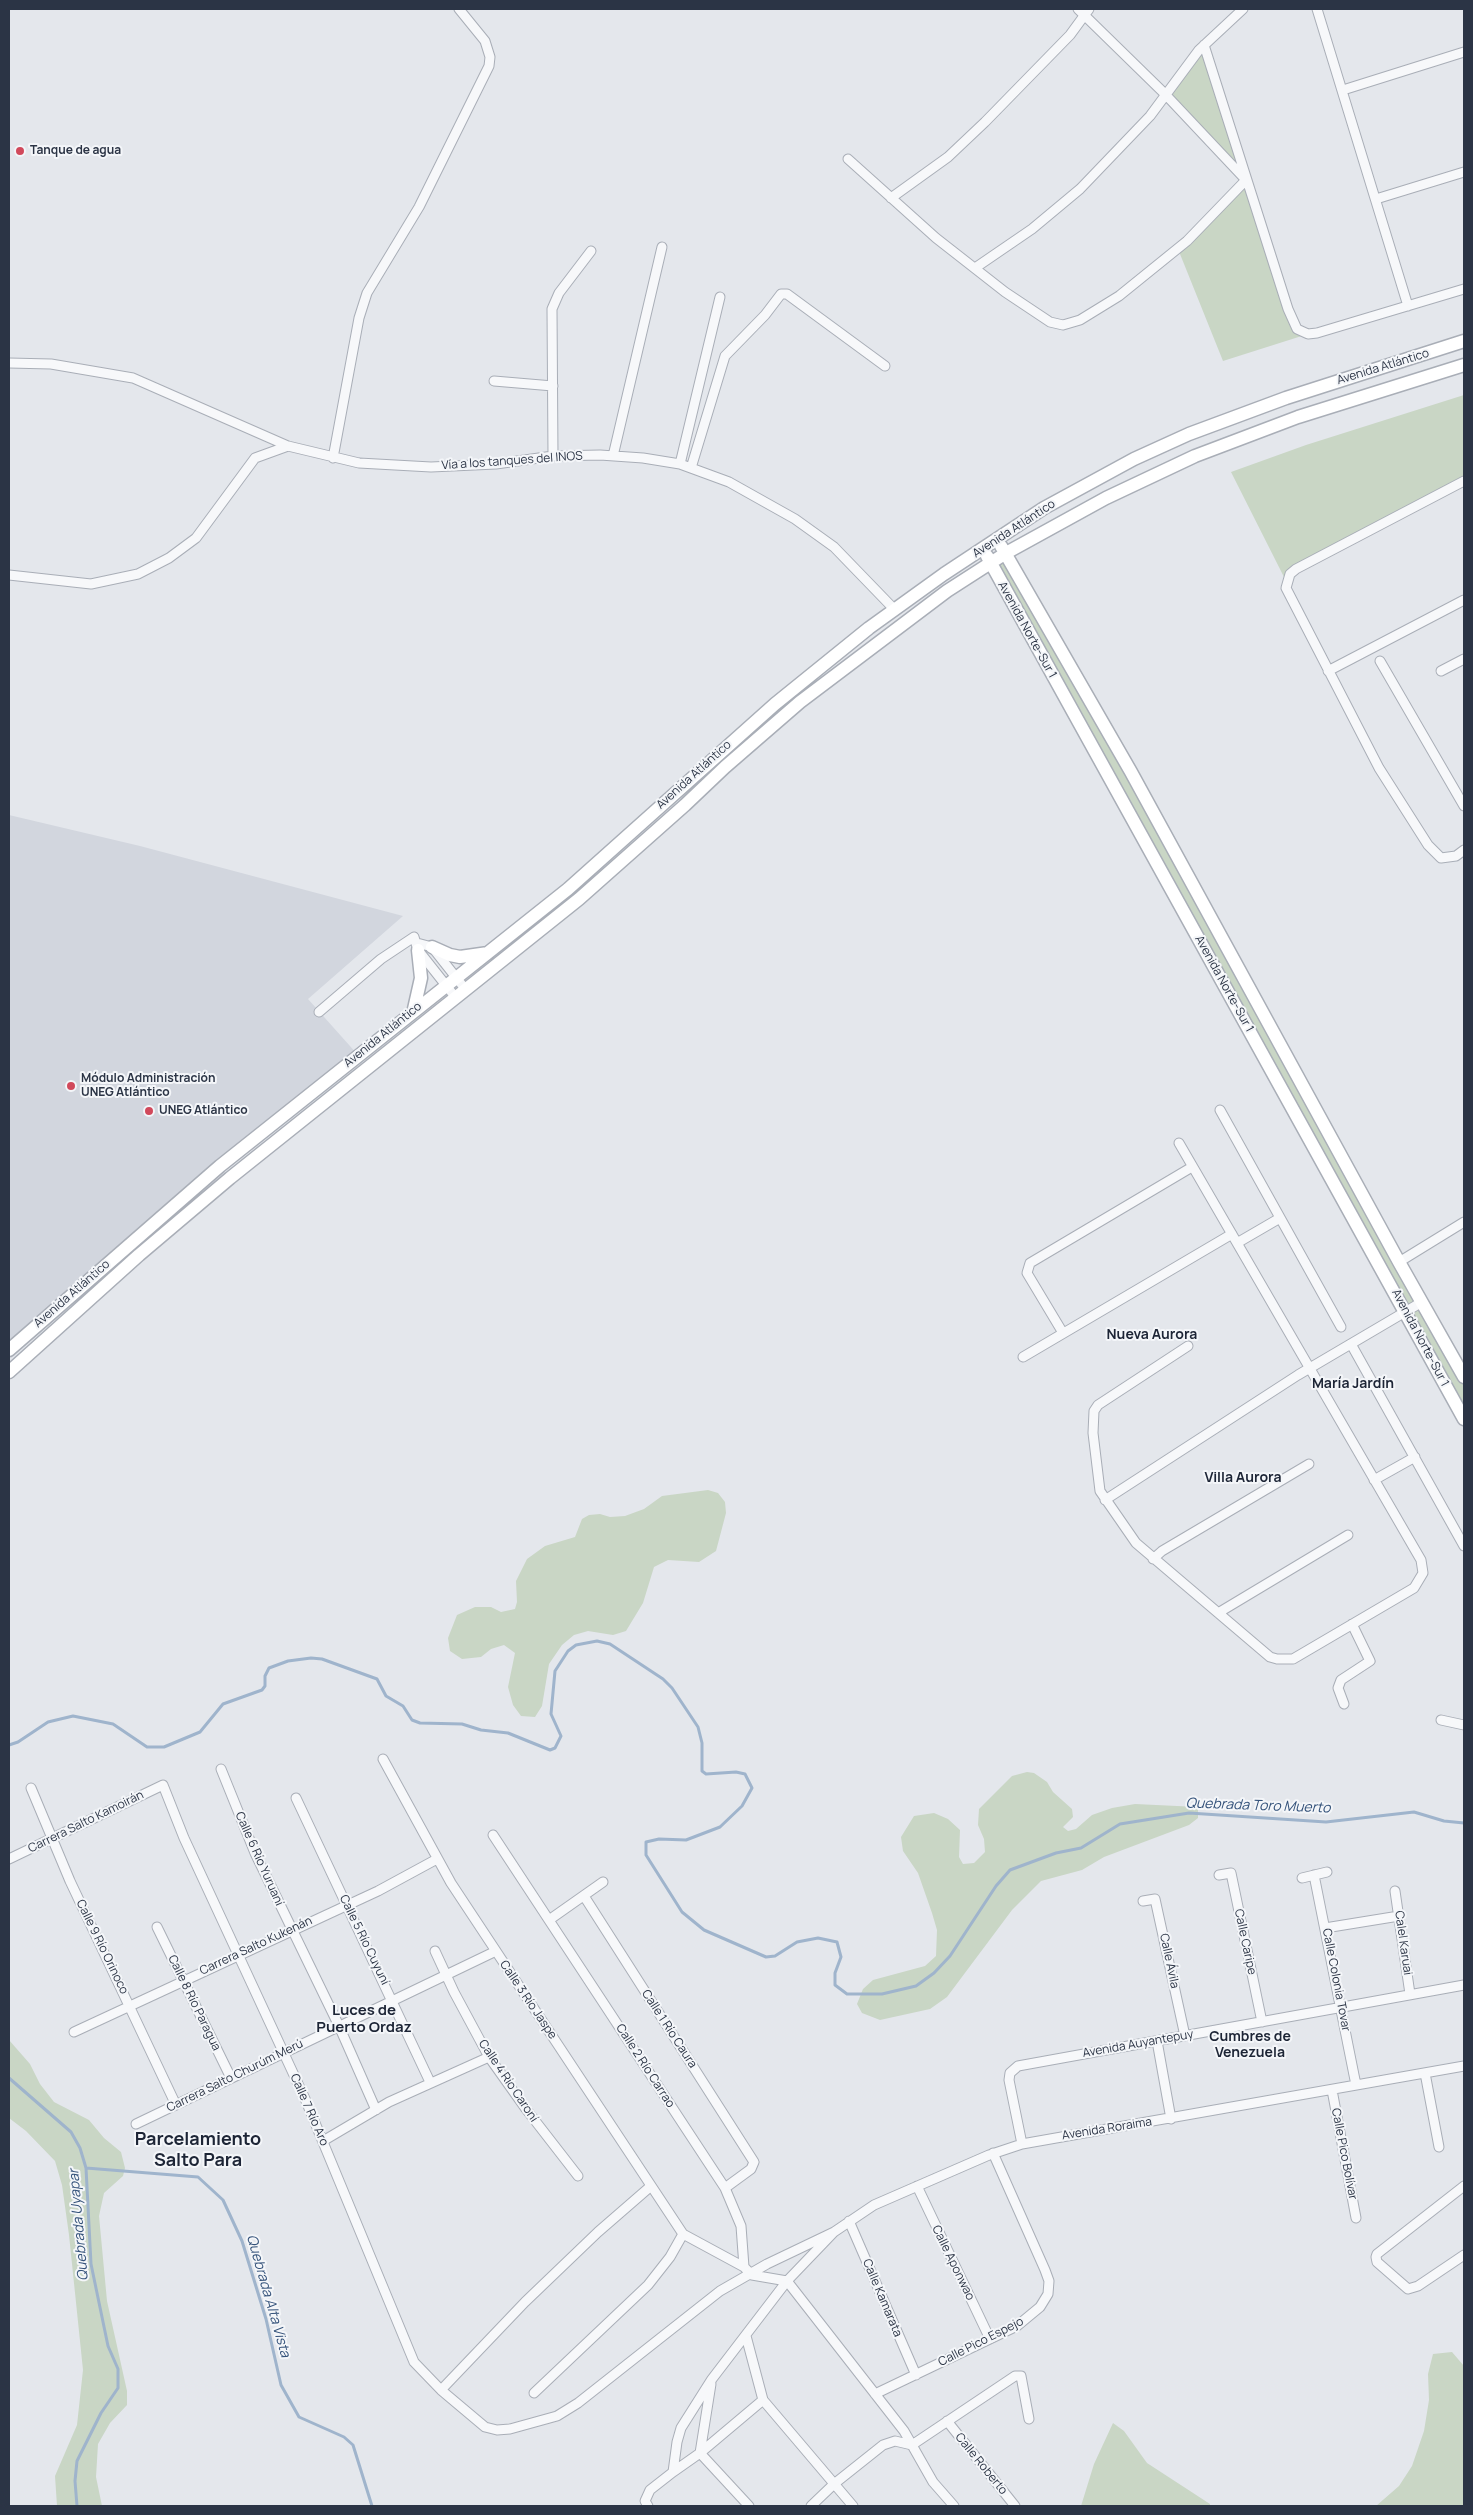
<!DOCTYPE html>
<meta charset="utf-8">
<style>
body{margin:0}
#map{position:relative;width:1473px;height:2515px;overflow:hidden;background:#e4e7ec;font-family:Manrope,sans-serif}
canvas{display:block}
.frame{position:absolute;inset:0;border:10px solid #2b3445;pointer-events:none}
</style>
<div id="map">
<canvas width="1473" height="2515"></canvas>
<div class="frame"></div>
</div>
<script>
const g = document.querySelector('canvas').getContext('2d');
g.lineJoin = 'round';
function fill(path, color) { g.fillStyle = color; g.fill(path, 'evenodd'); }
const toPath = rows => new Path2D(rows.map(r => 'M' + r).join(''));
function strokePath(path, color, width, dash) { g.strokeStyle = color; g.lineWidth = width; g.lineCap = dash ? 'butt' : 'round'; g.setLineDash(dash || []); g.stroke(path); }
function write(font, color, halo, rows, align = 'center') {
  g.font = font + ' Manrope,sans-serif'; g.lineWidth = 4; g.setLineDash([]); g.textBaseline = 'middle'; g.strokeStyle = halo; g.fillStyle = color; for (const [text, x, y, turn = 0] of rows) {
    g.save(); g.translate(x, y); g.rotate((+turn || 0) * Math.PI / 180); g.textAlign = isNaN(turn) ? turn : align; if (halo) g.strokeText(text, 0, 0); g.fillText(text, 0, 0); g.restore();
  }
}
fill(toPath([
 [9,815,140,846,403,916,308,999,358,1055,9,1350]
]), '#d2d6de');
fill(toPath([
 [1204,45,1293,323,1308,334,1223,361,1178,249,1246,180,1165,94],
 [1464,395,1464,481,1296,568,1286,581,1231,472,1306,445],
 [1006,553,1464,1377,1464,1419,990,564],
 [708,1490,718,1493,725,1502,726,1513,716,1551,699,1562,668,1560,654,1567,643,1603,626,1631,613,1635,588,1631,574,1635,562,1645,549,1664,542,1706,535,1717,521,1716,513,1705,508,1687,515,1653,504,1645,491,1649,481,1657,462,1659,450,1651,448,1638,457,1615,475,1607,491,1607,501,1612,515,1609,517,1602,516,1581,527,1559,545,1546,575,1537,582,1519,589,1515,600,1514,610,1517,625,1516,644,1509,662,1496],
 [1027,1772,1034,1773,1047,1782,1053,1792,1072,1809,1073,1817,1063,1827,1068,1831,1076,1829,1092,1815,1112,1808,1135,1804,1198,1807,1198,1818,1189,1825,1104,1857,1082,1870,1041,1881,1012,1910,947,1997,930,2009,880,2020,862,2013,857,2004,863,1989,873,1980,925,1966,936,1956,937,1930,932,1913,918,1873,903,1851,901,1837,914,1816,934,1813,948,1819,960,1830,959,1857,963,1864,974,1863,985,1852,984,1839,978,1825,979,1809,1012,1776],
 [9,2040,30,2064,40,2084,54,2102,89,2120,104,2138,121,2152,125,2168,123,2176,104,2193,99,2216,107,2301,127,2391,127,2405,110,2423,98,2444,96,2477,102,2506,57,2506,55,2476,77,2425,83,2370,69,2235,62,2185,55,2161,26,2131,9,2118],
 [1452,2352,1464,2366,1464,2506,1376,2506,1399,2486,1412,2466,1424,2431,1429,2400,1428,2374,1433,2354],
 [1113,2423,1124,2431,1147,2463,1210,2504,1210,2506,1081,2506,1094,2464]
]), '#c9d6c5');
strokePath(toPath([
 [9,1745,18,1742,48,1722,73,1716,113,1724,147,1747,164,1747,200,1732,223,1704,262,1690,265,1686,265,1676,269,1668,288,1661,311,1658,322,1659,377,1679,386,1696,403,1706,412,1720,420,1723,462,1724,481,1730,508,1733,550,1750,555,1748,561,1736,551,1714,555,1671,568,1651,576,1645,597,1641,610,1644,663,1679,672,1688,698,1727,702,1743,702,1771,706,1774,736,1772,745,1774,752,1788,742,1806,720,1827,686,1840,659,1839,646,1842,646,1855,682,1912,704,1930,766,1957,775,1956,797,1942,818,1938,837,1942,841,1957,835,1973,835,1985,847,1994,882,1994,916,1986,934,1973,950,1956,996,1886,1010,1870,1056,1853,1081,1848,1120,1824,1189,1813,1326,1822,1414,1812,1444,1821,1464,1823],
 [9,2078,71,2132,80,2148,86,2168,91,2264,108,2346,118,2369,118,2388,101,2413,77,2461,75,2481,77,2506],
 [86,2168,198,2177,223,2200,242,2241,266,2319,281,2385,299,2417,344,2437,353,2445,372,2506]
]), '#9fb4cc', 3);
const street = toPath([
 [1317,9,1408,306],
 [1204,45,1288,309,1297,329,1308,334,1317,333,1464,289],
 [1343,90,1464,52],
 [848,159,936,238,1005,292,1050,322,1063,325,1080,320,1119,296,1187,241,1246,180,1165,94,1078,9],
 [891,198,948,157,985,122,1070,35,1089,9],
 [1376,199,1464,172],
 [975,268,1032,229,1080,189,1150,116,1199,50,1243,9],
 [9,363,51,364,133,378,288,446,359,463,431,467,496,464,553,456,600,455,643,458,680,464,729,482,795,519,834,547,894,609],
 [494,381,553,386],
 [553,456,552,309,559,293,591,251],
 [613,456,662,247],
 [333,458,359,318,367,293,419,207,489,66,490,57,485,41,459,9],
 [680,464,720,297],
 [691,468,725,356,765,315,781,294,787,294,885,366],
 [1464,481,1296,569,1290,574,1286,588,1379,768,1428,845,1441,858,1456,856,1464,850],
 [9,575,91,584,138,574,169,558,196,538,255,458,288,446],
 [1380,661,1464,806],
 [1328,671,1464,600],
 [1441,671,1464,659],
 [417,943,432,947,466,990],
 [319,1012,381,959,414,937,418,950,456,998],
 [1220,1110,1341,1327],
 [1179,1143,1421,1560,1423,1573,1414,1588,1293,1659,1277,1659,1270,1657,1136,1543,1100,1491,1093,1433,1094,1411,1098,1405,1188,1346],
 [1237,1243,1280,1218],
 [1399,1262,1464,1222],
 [1063,1333,1027,1273,1030,1263,1192,1167],
 [1351,1344,1464,1546],
 [1023,1357,1232,1234],
 [1374,1480,1415,1457],
 [1105,1500,1298,1375,1422,1302],
 [1153,1559,1162,1551,1309,1464],
 [1218,1613,1348,1535],
 [1344,1704,1338,1688,1341,1680,1370,1661,1352,1624],
 [1441,1720,1464,1725],
 [383,1759,451,1883,683,2234],
 [221,1769,255,1853,339,2026,376,2110],
 [31,1788,70,1881,176,2105],
 [296,1798,430,2082],
 [493,1835,725,2188,741,2226,744,2267,752,2275,787,2281],
 [9,1859,163,1785,184,1838,306,2101,414,2362,441,2390,485,2427,497,2430,510,2429,557,2416,578,2403,720,2291,767,2264,834,2232],
 [1219,1875,1231,1873,1262,2022],
 [1314,1875,1356,2085],
 [1302,1878,1327,1872],
 [1395,1891,1410,1994],
 [584,1896,754,2162,751,2169,725,2188],
 [1143,1901,1155,1899,1185,2036],
 [549,1920,603,1882],
 [157,1927,231,2078],
 [1325,1928,1399,1916],
 [435,1951,454,1992,489,2057,526,2109,578,2176],
 [74,2032,378,1891,437,1859],
 [1157,2041,1171,2119],
 [1425,2073,1439,2147],
 [1332,2090,1356,2218],
 [136,2124,496,1951],
 [323,2141,389,2102,489,2057],
 [1022,2144,1009,2080,1010,2073,1018,2066,1464,1985],
 [917,2186,990,2339],
 [1464,2186,1377,2254,1376,2257,1377,2262,1408,2289,1418,2286,1464,2255],
 [849,2221,916,2375],
 [787,2281,904,2431,933,2482,954,2506],
 [746,2336,763,2400,853,2506],
 [711,2384,700,2453,749,2506],
 [441,2390,525,2302,598,2232,651,2186],
 [534,2393,648,2285,670,2257,683,2234,744,2267],
 [875,2394,1017,2326,1040,2307,1048,2294,1049,2281,1045,2270,993,2153],
 [947,2421,1015,2506],
 [912,2445,1015,2376,1021,2376,1029,2419],
 [673,2472,700,2453,763,2400],
 [648,2506,645,2501,650,2490,673,2472,677,2442,681,2428,712,2379,787,2281,834,2232,874,2205,989,2155,1022,2144,1464,2066],
 [811,2506,834,2484,883,2445,895,2441,912,2445]
]);
const secondary = toPath([
 [1001,546,1131,772,1399,1262,1464,1377],
 [987,556,1464,1419],
 [432,947,450,955,460,957,488,953],
 [414,1009,421,978,418,950],
 [9,1350,220,1166,568,889,775,704,869,628,944,574,1044,508,1134,459,1189,434,1286,398,1464,341],
 [9,1372,139,1255,230,1178,579,899,685,805,725,767,800,702,947,591,1006,553,1106,498,1195,456,1298,417,1464,365]
]);
strokePath(street, '#a9aeb7', 11);
strokePath(secondary, '#a9aeb7', 15);
strokePath(street, '#f7f8fa', 9);
strokePath(secondary, '#fff', 12);
for (const [x, y, r, color] of [
 [20,151,5,"#d1495b"],
 [71,1086,5,"#d1495b"],
 [149,1111,5,"#d1495b"]
]) { const dot = new Path2D(); dot.arc(x, y, r, 0, 2 * Math.PI); g.fillStyle = color; g.fill(dot); strokePath(dot, '#f4f6f9', 2); }
write('bold 12px', '#2b3445', '#f4f6f9', [
 ["Tanque de agua",30,151],
 ["Módulo Administración",81,1079],
 ["UNEG Atlántico",81,1093],
 ["UNEG Atlántico",159,1111]
], 'left');
write('12px', '#2b3445', '#f4f6f9', [
 ["Avenida Atlántico",1383,367,-17],
 ["Vía a los tanques del INOS",512,461,-4],
 ["Avenida Atlántico",1014,529,-33],
 ["Avenida Norte-Sur 1",1027,630,61],
 ["Avenida Atlántico",694,775,-42],
 ["Avenida Norte-Sur 1",1224,984,61],
 ["Avenida Atlántico",383,1035,-39],
 ["Avenida Atlántico",72,1294,-41],
 ["Avenida Norte-Sur 1",1420,1338,62],
 ["Carrera Salto Kamoirán",86,1822,-26],
 ["Calle 6 Río Yuruaní",259,1859,66],
 ["Calle 5 Río Cuyuní",364,1940,64],
 ["Calle Caripe",1245,1942,78],
 ["Calel Karuai",1403,1943,82],
 ["Carrera Salto Kukenán",256,1946,-25],
 ["Calle 9 Río Orinoco",102,1947,64],
 ["Calle Ávila",1169,1961,78],
 ["Calle Colonia Tovar",1336,1980,79],
 ["Calle 3 Río Jaspe",528,2000,56],
 ["Calle 8 Río Paragua",194,2003,64],
 ["Calle 1 Río Caura",669,2029,57],
 ["Avenida Auyantepuy",1138,2044,-10],
 ["Calle 2 Río Carrao",645,2066,57],
 ["Carrera Salto Churúm Merú",235,2076,-26],
 ["Calle 4 Río Caroní",508,2081,56],
 ["Calle 7 Río Aro",309,2110,66],
 ["Avenida Roraima",1107,2129,-9],
 ["Calle Pico Bolívar",1344,2154,79],
 ["Calle Aponwao",953,2263,64],
 ["Calle Kamarata",882,2298,67],
 ["Calle Pico Espejo",981,2342,-27],
 ["Calle Roberto",981,2464,51]
]);
write('bold 14px', '#1d2536', '#f4f6f9', [
 ["Nueva Aurora",1152,1335],
 ["María Jardín",1353,1384],
 ["Villa Aurora",1243,1478],
 ["Cumbres de",1250,2037],
 ["Venezuela",1250,2053]
]);
write('italic 14px', '#34527a', '#f4f6f9', [
 ["Quebrada Toro Muerto",1258,1806,2],
 ["Quebrada Uyapar",79,2225,-95],
 ["Quebrada Alta Vista",268,2296,74]
]);
write('bold 15px', '#1d2536', '#f4f6f9', [
 ["Luces de",364,2011],
 ["Puerto Ordaz",364,2028]
]);
write('bold 18px', '#1d2536', '#f4f6f9', [
 ["Parcelamiento",198,2140],
 ["Salto Para",198,2161]
]);
</script>
